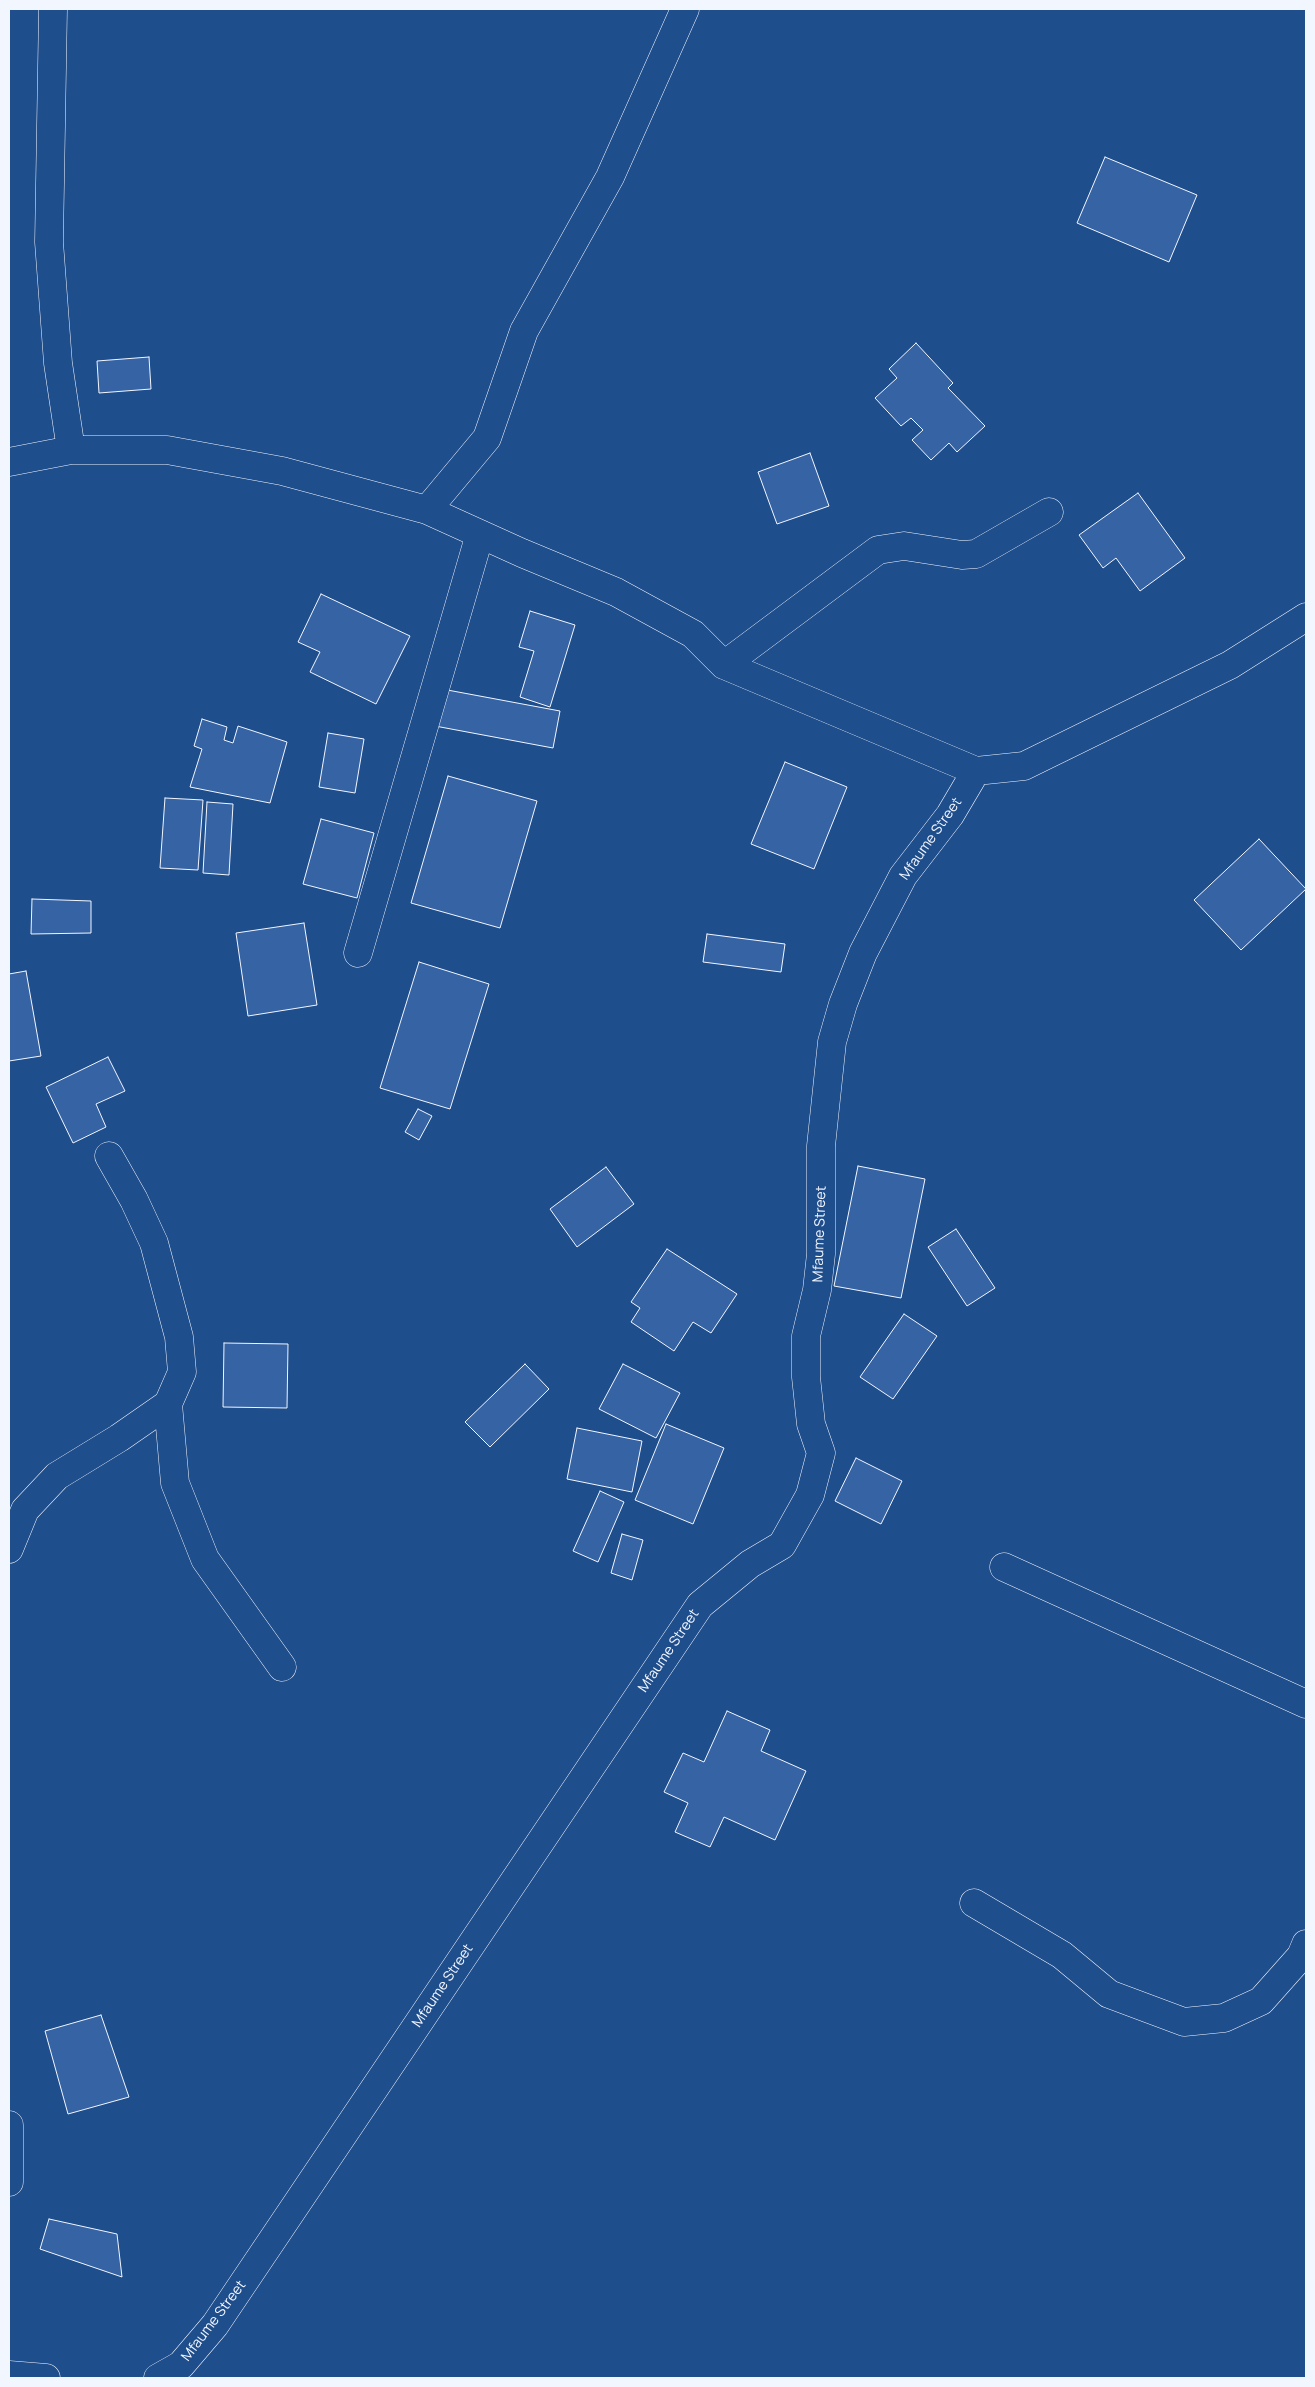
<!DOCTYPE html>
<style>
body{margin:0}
#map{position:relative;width:1315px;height:2387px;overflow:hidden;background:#1f4e8c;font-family:Manrope,sans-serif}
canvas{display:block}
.frame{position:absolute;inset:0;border:10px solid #f2f6ff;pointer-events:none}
</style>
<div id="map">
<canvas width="1315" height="2387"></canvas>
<div class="frame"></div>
</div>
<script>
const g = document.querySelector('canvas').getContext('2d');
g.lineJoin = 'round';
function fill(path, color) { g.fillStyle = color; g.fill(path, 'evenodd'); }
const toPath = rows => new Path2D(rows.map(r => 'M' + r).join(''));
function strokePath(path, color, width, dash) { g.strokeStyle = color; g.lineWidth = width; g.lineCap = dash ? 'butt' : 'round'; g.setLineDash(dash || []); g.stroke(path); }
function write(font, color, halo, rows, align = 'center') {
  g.font = font + ' Manrope,sans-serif'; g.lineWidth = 4; g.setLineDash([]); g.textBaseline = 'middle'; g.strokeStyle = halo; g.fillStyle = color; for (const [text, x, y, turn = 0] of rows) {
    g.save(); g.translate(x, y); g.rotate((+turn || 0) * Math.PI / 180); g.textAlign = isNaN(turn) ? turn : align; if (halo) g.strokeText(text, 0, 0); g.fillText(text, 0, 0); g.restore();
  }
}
const building = toPath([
 [1105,157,1197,195,1169,262,1077,223,1105,157],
 [916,343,953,383,948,388,985,426,957,452,949,443,931,460,912,440,923,430,911,418,901,426,875,398,897,378,889,369,916,343],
 [149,357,151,389,99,393,97,361,149,357],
 [810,453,829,506,777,524,758,472,810,453],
 [1138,493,1185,558,1140,591,1116,558,1103,568,1079,535,1138,493],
 [321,594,410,636,376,704,310,672,320,652,298,642,321,594],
 [530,611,575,625,550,707,520,697,534,651,519,647,530,611],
 [442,689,560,711,553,748,435,726,442,689],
 [202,719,227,727,224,740,233,743,238,726,287,742,270,803,190,787,202,749,194,746,202,719],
 [328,733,364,739,355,793,319,787,328,733],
 [785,762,847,787,814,869,751,844,785,762],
 [448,776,537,801,500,928,411,903,448,776],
 [165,798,203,800,198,870,160,868,165,798],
 [207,802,233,804,229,875,203,873,207,802],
 [321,819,374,833,357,898,303,884,321,819],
 [1259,839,1306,889,1241,950,1194,900,1259,839],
 [32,899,91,901,91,933,31,934,32,899],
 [304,923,317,1005,248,1016,236,933,304,923],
 [707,934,785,944,781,972,703,962,707,934],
 [419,962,489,984,450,1109,380,1088,419,962],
 [26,971,41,1056,9,1061,9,974,26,971],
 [108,1057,125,1091,96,1104,106,1127,73,1143,46,1087,108,1057],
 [418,1109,432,1116,419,1140,405,1132,418,1109],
 [858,1166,925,1179,901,1298,834,1286,858,1166],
 [606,1167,634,1204,577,1247,550,1209,606,1167],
 [956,1229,995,1288,967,1306,928,1247,956,1229],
 [667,1249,737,1294,711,1333,693,1322,674,1351,631,1322,640,1308,631,1302,667,1249],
 [904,1314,937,1336,893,1399,860,1377,904,1314],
 [224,1343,288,1344,287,1408,223,1407,224,1343],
 [525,1364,549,1389,490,1447,465,1422,525,1364],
 [623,1364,680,1393,656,1438,599,1409,623,1364],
 [666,1424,724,1448,693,1524,635,1500,666,1424],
 [577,1428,642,1441,632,1492,567,1479,577,1428],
 [856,1458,902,1481,881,1524,835,1501,856,1458],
 [600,1491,624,1502,598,1562,573,1551,600,1491],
 [622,1534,643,1540,632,1580,611,1573,622,1534],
 [727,1711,770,1730,761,1751,806,1771,775,1840,724,1817,710,1847,675,1832,688,1803,664,1792,683,1753,704,1762,727,1711],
 [101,2015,129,2097,68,2114,45,2031,101,2015],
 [49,2219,117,2234,122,2277,40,2249,49,2219]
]);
fill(building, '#3563a3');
strokePath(building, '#f2f6ff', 1);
const minor = toPath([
 [53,9,49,242,58,363,71,450],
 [9,462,71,450,167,450,282,471,427,510,522,553,616,592,693,634,724,665,976,771,1024,766,1230,665,1306,617],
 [427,510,487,438,524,331,610,177,685,9],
 [724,665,878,550,904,546,962,555,976,554,1049,512],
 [358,953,480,534],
 [168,1404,175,1483,205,1559,282,1667],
 [9,1549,25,1510,57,1476,119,1438,168,1404,182,1372,179,1337,154,1243,134,1200,109,1156],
 [1004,1567,1306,1704],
 [974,1903,1062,1955,1109,1994,1184,2022,1224,2018,1261,2001,1301,1956,1306,1944],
 [9,2125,9,2182],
 [9,2375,46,2378],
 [158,2378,181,2365,215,2325,700,1605,750,1564,782,1545,810,1495,821,1453,811,1424,806,1377,806,1336,817,1290,821,1254,821,1146,832,1042,843,1004,863,953,903,876,950,815,976,771]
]);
strokePath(minor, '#f2f6ff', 29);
strokePath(minor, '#1f4e8c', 28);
write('14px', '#f2f6ff', '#1f4e8c', [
 ["Mfaume Street",931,839,-55],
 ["Mfaume Street",820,1234,-88],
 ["Mfaume Street",669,1651,-56],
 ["Mfaume Street",443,1986,-56],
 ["Mfaume Street",214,2321,-53]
]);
</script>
